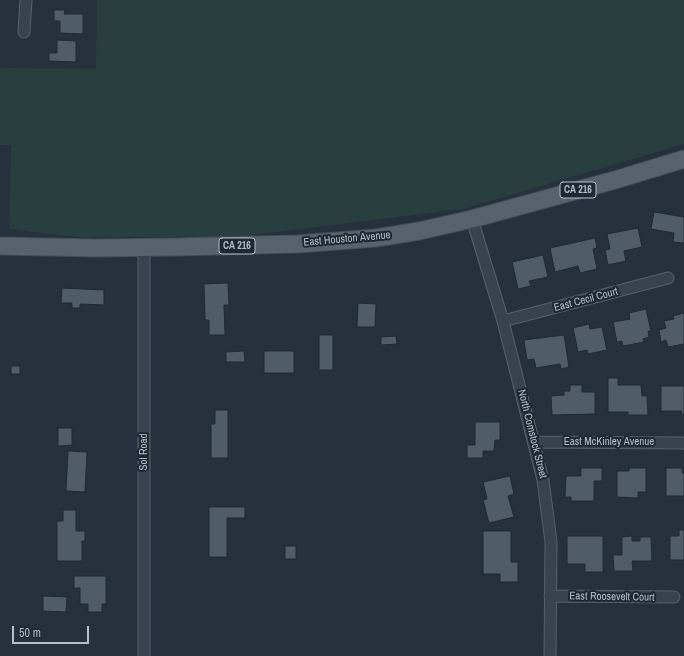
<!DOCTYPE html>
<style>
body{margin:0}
#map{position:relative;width:684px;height:656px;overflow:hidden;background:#26313d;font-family:"Archivo Narrow",sans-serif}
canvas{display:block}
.scale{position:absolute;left:12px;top:626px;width:77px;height:18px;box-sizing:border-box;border:2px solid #b6bec8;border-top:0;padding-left:5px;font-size:12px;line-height:14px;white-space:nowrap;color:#b6bec8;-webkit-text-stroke:3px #1f2832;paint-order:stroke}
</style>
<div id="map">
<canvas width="684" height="656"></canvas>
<div class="scale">50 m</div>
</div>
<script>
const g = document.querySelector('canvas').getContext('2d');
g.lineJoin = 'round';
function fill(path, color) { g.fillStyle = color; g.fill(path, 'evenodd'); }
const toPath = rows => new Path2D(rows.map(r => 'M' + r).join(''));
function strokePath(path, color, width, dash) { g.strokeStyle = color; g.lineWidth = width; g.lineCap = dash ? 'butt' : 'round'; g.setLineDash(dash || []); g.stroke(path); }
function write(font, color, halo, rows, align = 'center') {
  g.font = font + ' "Archivo Narrow",sans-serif'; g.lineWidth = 4; g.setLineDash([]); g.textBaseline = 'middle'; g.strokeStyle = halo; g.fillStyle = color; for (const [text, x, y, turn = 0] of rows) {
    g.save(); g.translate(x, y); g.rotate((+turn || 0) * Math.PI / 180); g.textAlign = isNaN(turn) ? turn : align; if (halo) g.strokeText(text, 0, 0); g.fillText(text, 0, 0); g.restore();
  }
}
fill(toPath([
 [97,0,684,0,684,144,463,209,236,237,75,237,9,229,11,145,0,145,0,68,96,69]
]), '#293f3f');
const building = toPath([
 [54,10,65,10,64,14,83,14,83,34,60,33,60,21,54,21,54,10],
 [57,40,76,41,76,62,49,61,49,53,57,53,57,40],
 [654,212,684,217,684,243,673,242,674,233,651,229,654,212],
 [638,228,642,247,624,251,626,261,608,265,605,250,610,249,607,234,638,228],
 [595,238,597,248,593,249,597,269,580,273,578,266,555,272,550,248,595,238],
 [543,255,548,277,529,281,531,286,518,289,512,262,543,255],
 [228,283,229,305,224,305,225,335,209,335,209,320,205,320,204,284,228,283],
 [62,288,104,290,104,305,80,304,80,308,72,308,72,303,61,303,62,288],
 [358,303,376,304,375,327,357,327,358,303],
 [646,309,651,331,648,331,649,337,643,339,644,342,623,346,622,341,617,342,613,322,630,319,629,313,646,309],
 [684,313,684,344,668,347,666,340,661,342,659,330,666,328,664,321,674,319,673,316,684,313],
 [589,324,590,329,602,327,607,350,588,354,587,350,578,352,573,328,589,324],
 [319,335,333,335,333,370,319,370,319,335],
 [564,335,569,367,561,369,560,364,536,368,534,359,527,360,524,340,564,335],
 [396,336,397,344,381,345,381,337,396,336],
 [244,351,245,362,226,362,226,352,244,351],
 [264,351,294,351,294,373,264,373,264,351],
 [11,366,20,366,20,374,11,374,11,366],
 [608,378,618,378,618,385,641,385,642,396,647,396,648,415,628,415,628,412,608,412,608,378],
 [570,385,582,385,582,392,595,392,595,414,552,415,551,396,564,395,564,391,570,391,570,385],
 [661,386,684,386,684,414,681,414,682,411,661,411,661,386],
 [215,410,228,410,228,458,211,458,211,424,215,424,215,410],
 [475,422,500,422,500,440,495,440,494,451,483,451,483,458,467,458,467,445,475,445,475,422],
 [58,428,72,428,72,445,58,446,58,428],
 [68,451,87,452,85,492,66,491,68,451],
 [581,468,602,468,602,481,594,481,594,501,571,501,571,497,565,497,566,476,581,476,581,468],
 [629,468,646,468,646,492,638,492,638,498,617,497,617,471,629,471,629,468],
 [666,468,682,468,682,473,684,473,684,496,666,496,666,468],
 [510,476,514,494,508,496,514,517,489,523,483,500,487,499,483,482,510,476],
 [209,507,245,507,245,518,227,518,227,557,209,557,209,507],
 [63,510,76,510,76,531,85,531,85,541,82,541,82,561,57,561,57,521,63,521,63,510],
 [679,530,684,530,684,560,670,560,670,536,679,536,679,530],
 [483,531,511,531,511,562,518,562,518,582,500,582,500,574,483,574,483,531],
 [567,536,603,536,603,572,585,572,585,564,567,564,567,536],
 [632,536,632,541,640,541,640,537,651,537,652,561,632,561,633,571,614,571,613,555,622,555,622,537,632,536],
 [285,546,296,546,296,559,285,559,285,546],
 [74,576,106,576,106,604,102,604,102,612,88,612,88,604,80,604,80,588,74,588,74,576],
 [43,596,67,597,66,612,43,611,43,596]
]);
fill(building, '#505c68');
strokePath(building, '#212a34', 1);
const street = toPath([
 [24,32,26,0],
 [472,219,503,321,543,480,551,542,550,656],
 [144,248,144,656],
 [503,321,668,278],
 [535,442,684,443],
 [550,596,674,597]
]);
const primary = toPath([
 [0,246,96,248,176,247,298,244,376,238,419,231,472,219,615,180,684,159]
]);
strokePath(street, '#58616b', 13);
strokePath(primary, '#434c56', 19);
strokePath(street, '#3a434d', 11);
strokePath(primary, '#58626d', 17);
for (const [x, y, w] of [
 [578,190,36],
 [237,246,36]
]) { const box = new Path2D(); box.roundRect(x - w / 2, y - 8, w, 16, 3); g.fillStyle = '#1f2832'; g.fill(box); strokePath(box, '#b6bec8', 1); }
write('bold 10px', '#b6bec8', null, [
 ["CA 216",578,190],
 ["CA 216",237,246]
]);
write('11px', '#b6bec8', '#1f2832', [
 ["East Houston Avenue",347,239,-5],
 ["East Cecil Court",586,300,-15],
 ["North Comstock Street",532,434,76],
 ["East McKinley Avenue",609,442],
 ["Sol Road",144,452,-90],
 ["East Roosevelt Court",612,597,1]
]);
</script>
